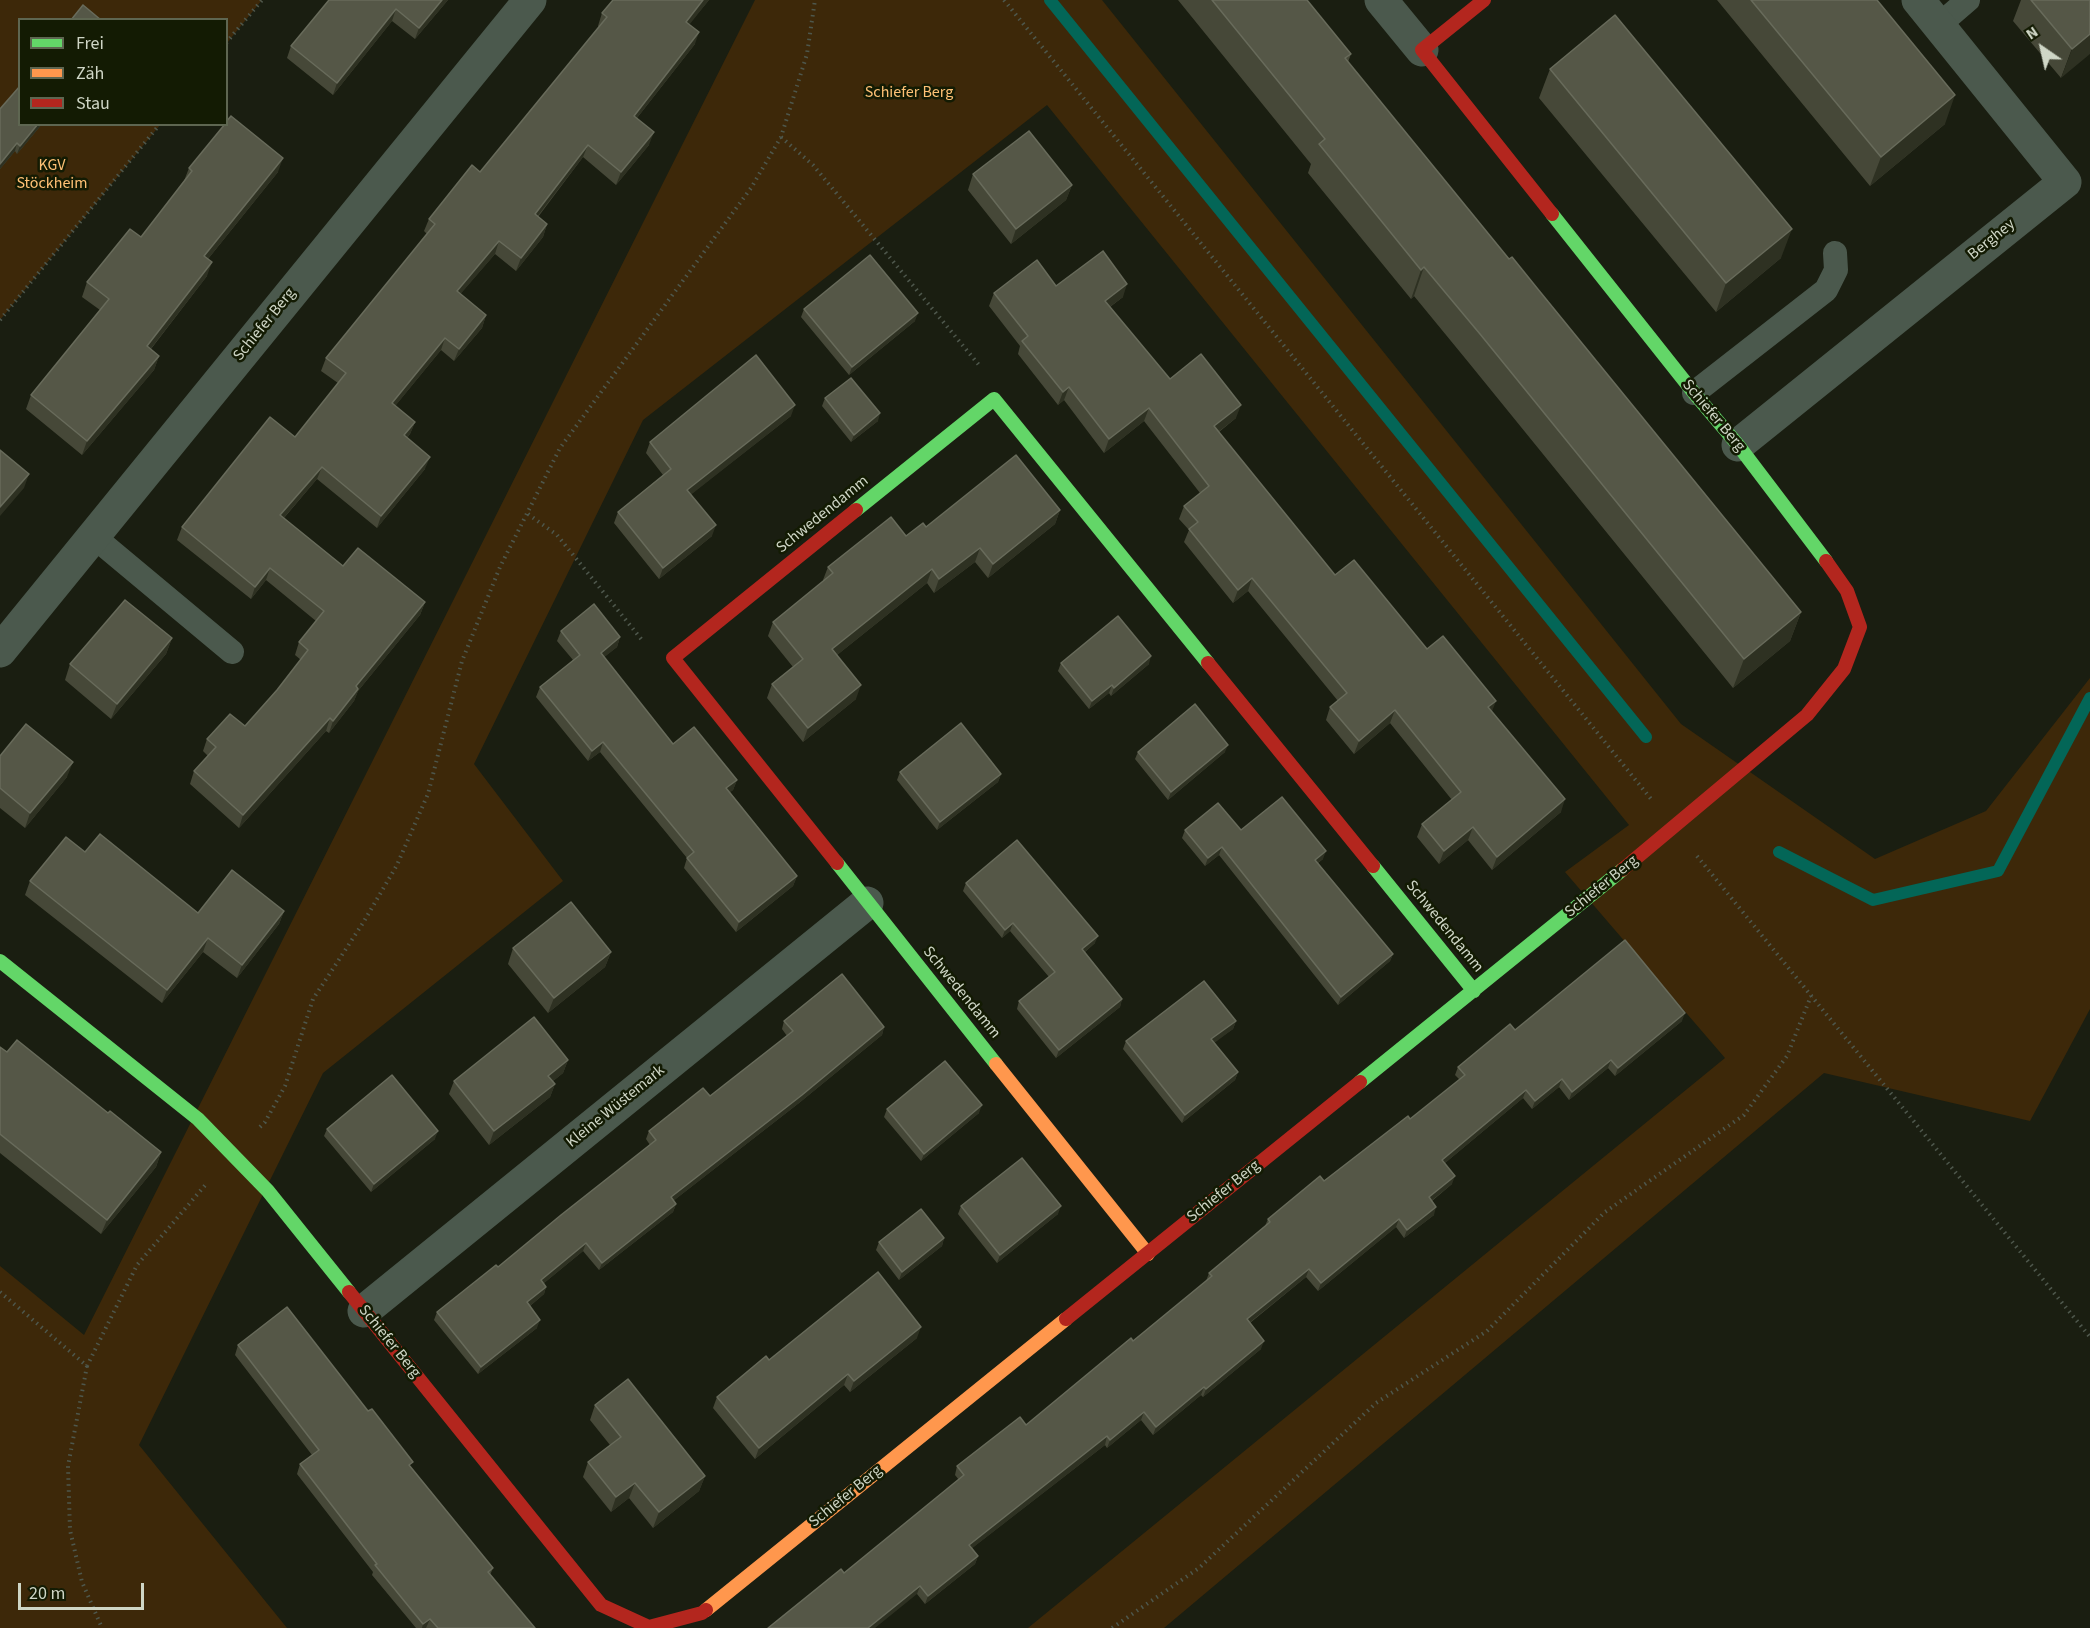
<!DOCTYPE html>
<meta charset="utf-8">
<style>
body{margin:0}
#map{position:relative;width:2090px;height:1628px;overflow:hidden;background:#1a1e11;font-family:"Source Sans 3",sans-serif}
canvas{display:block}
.legend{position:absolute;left:18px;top:18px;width:210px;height:108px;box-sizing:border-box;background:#131b03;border:2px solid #5e6651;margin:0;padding:8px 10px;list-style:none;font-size:18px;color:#cfd6c6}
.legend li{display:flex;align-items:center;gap:12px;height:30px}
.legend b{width:30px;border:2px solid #5e6651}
.north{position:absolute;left:2012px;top:18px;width:60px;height:60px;-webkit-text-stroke:4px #131b03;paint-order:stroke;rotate:326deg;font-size:16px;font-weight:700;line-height:24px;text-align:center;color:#cfd6c6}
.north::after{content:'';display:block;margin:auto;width:21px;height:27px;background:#cfd6c6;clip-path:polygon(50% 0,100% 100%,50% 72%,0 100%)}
.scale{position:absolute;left:18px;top:1583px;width:126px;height:27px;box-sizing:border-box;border:3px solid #cfd6c6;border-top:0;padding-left:8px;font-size:18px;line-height:21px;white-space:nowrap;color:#cfd6c6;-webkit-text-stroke:4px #131b03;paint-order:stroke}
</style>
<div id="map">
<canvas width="2090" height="1628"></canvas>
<ul class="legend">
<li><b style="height:8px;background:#63d668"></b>Frei</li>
<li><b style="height:8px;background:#ff974d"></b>Zäh</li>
<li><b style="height:8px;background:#b3261e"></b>Stau</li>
</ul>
<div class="north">N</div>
<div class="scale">20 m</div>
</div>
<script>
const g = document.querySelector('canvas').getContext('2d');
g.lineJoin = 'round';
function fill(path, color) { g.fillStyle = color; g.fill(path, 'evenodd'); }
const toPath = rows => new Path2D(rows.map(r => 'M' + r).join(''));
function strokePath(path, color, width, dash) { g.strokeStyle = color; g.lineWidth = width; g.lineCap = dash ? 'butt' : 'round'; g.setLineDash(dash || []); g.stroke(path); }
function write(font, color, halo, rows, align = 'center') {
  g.font = font + ' "Source Sans 3",sans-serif'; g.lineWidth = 5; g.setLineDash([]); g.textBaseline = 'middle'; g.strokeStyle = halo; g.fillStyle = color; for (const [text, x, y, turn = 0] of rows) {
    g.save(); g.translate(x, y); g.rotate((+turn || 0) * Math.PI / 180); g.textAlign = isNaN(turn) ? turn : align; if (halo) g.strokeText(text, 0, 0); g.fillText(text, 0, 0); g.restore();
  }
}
fill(toPath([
 [0,0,262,0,227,43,226,20,20,20,20,124,160,125,0,320],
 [755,0,1102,0,1681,724,1875,859,1986,811,2090,678,2090,1009,2030,1121,1824,1073,1164,1628,1028,1628,1725,1058,1565,872,1629,825,1047,105,643,420,474,764,563,881,323,1073,139,1445,287,1628,0,1628,0,1266,84,1335]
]), '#3d2809');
strokePath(toPath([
 [1050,0,1646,737],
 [1779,852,1873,900,1998,871,2090,698]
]), '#036657', 12);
strokePath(toPath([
 [1004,0,1651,799],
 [226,43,262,0],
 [781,137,813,165,979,365],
 [0,320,160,124],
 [528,514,557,535,642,640],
 [1697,856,2090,1337],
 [260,1127,265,1122,285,1086,313,999,363,923,397,865,428,794,462,661,500,567,560,448,751,188,781,137,807,54,815,0],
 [0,1292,87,1366,137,1265,207,1183],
 [87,1366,68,1466,70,1530,82,1582,102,1628],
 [1112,1628,1199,1568,1376,1403,1487,1331,1605,1212,1744,1115,1787,1056,1811,996]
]), '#4e574c', 4, [1.5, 4.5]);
strokePath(toPath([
 [1939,25,1968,0],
 [1694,393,1826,290,1836,270,1835,253],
 [93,536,232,652]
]), '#4b594d', 24);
strokePath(toPath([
 [1381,0,1422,50],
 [1738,445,2065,182,1918,0],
 [0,651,530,0],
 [364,1311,867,903]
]), '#4b594d', 33);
strokePath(toPath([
 [1552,214,1694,393,1738,445,1826,561],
 [856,510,994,399,1208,663],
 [837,863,996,1064],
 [1373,866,1474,991],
 [0,961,198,1119,268,1191,349,1292],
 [1360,1082,1622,870]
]), '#63d668', 14);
strokePath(toPath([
 [996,1064,1148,1254],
 [706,1610,1066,1319]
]), '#ff974d', 14);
strokePath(toPath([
 [1484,0,1422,50,1552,214],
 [1208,663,1373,866],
 [837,863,673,658,856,510],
 [1622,870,1807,715,1844,669,1860,627,1847,591,1826,561],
 [349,1292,601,1605,649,1627,702,1613,706,1610],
 [1066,1319,1360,1082]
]), '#b3261e', 14);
fill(toPath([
 [329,0,448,0,415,39,392,21,333,95,287,58,291,46],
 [613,0,709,0,689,24,695,44,637,118,649,145,616,185,583,157,538,217,547,224,543,237,516,271,495,254,460,294,486,315,482,328,454,361,441,350,395,406,415,422,410,434,407,438,425,469,377,528,317,479,284,518,343,566,425,602,420,615,358,691,354,701,329,733,326,731,239,828,190,784,194,771,208,756,203,751,207,739,245,726,277,690,301,660,295,655,299,642,316,621,266,580,251,599,177,540,182,527,295,437,338,383,321,371,326,358,427,234,424,231,429,219,480,172,599,27,598,26,602,13],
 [1178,0,1307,0,1351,54,1348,62,1509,259,1801,612,1790,641,1733,688,1469,363,1414,296,1411,299,1308,173,1311,164],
 [1717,0,1877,0,1945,124,1870,186],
 [2021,0,2090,0,2061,78,2013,21],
 [1550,69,1781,258,1716,312,1539,98],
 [0,109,20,124,42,124,17,154,15,151,0,169],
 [189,168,278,172,208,259,207,276,151,349,159,356,154,370,82,455,26,409,31,395,100,310,82,297,87,282,141,237,184,181],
 [973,174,1072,185,1066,200,1011,244,968,190],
 [1056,286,1123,297,1110,307,1170,379,1236,418,1219,432,1335,575,1427,649,1492,712,1561,812,1492,870,1468,840,1439,864,1417,837,1422,824,1452,800,1390,723,1354,754,1326,720,1330,707,1338,701,1248,591,1233,603,1184,542,1189,530,1179,519,1184,506,1200,493,1144,421,1104,453,1064,400,1058,405,1018,354,1020,346,989,306,994,293],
 [804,309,915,321,849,375,801,317],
 [825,398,878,421,851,442,822,406],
 [791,416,691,494,712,536,659,579,614,523,618,512,663,475,646,453,650,442],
 [1060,510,1055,524,988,578,975,562,934,593,927,583,837,655,856,699,803,742,767,698,772,684,793,667,768,636,773,622,824,581,823,580,828,567,906,536,926,527],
 [561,631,620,637,617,647,604,657,673,744,737,780,733,790,730,792,797,876,793,886,736,932,684,868,687,858,600,752,588,761,536,697,540,687,573,660,557,641],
 [172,638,166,654,111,719,65,680,70,664],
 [1061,663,1149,664,1111,696,1109,693,1089,709,1058,671],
 [1138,752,1225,752,1168,800,1135,759],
 [0,756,67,777,25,828,0,808],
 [900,772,1001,774,998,782,937,830,897,780],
 [1185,830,1241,830,1323,859,1318,863,1393,954,1390,961,1338,1005,1219,855,1205,866,1182,838],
 [85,852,198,913,284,911,279,924,237,978,203,952,162,1003,25,895,30,881],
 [966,883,1095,943,1085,952,1122,999,1120,1007,1056,1058,1017,1009,1019,1001,1049,977,1010,931,1002,938,963,891],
 [513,948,611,952,605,967,548,1013,508,964],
 [784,1021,884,1027,882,1035,799,1103,673,1201,676,1204,673,1212,599,1270,583,1251,544,1283,546,1287,544,1294,530,1306,537,1328,478,1374,434,1320,437,1312,498,1267,650,1145,646,1139,649,1131,710,1096,787,1036,782,1029],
 [1236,1021,1233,1029,1214,1042,1238,1072,1235,1080,1182,1123,1123,1049,1126,1041],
 [1682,1021,1615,1076,1608,1068,1569,1100,1559,1087,1532,1109,1523,1098,1445,1163,1452,1184,1432,1201,1434,1215,1404,1238,1396,1227,1318,1291,1306,1277,1250,1323,1261,1349,1203,1397,1201,1395,1153,1435,1141,1420,1107,1448,1105,1445,972,1548,978,1556,975,1564,925,1604,917,1594,844,1573,959,1480,955,1475,957,1466,1026,1425,1133,1341,1206,1281,1209,1273,1265,1226,1268,1219,1324,1181,1410,1119,1460,1080,1455,1075,1458,1067,1515,1030],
 [0,1047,7,1052,108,1113,161,1152,156,1167,101,1234,0,1153],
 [568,1060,563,1073,553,1081,555,1084,550,1097,489,1145,449,1094,454,1081],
 [887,1109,979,1113,921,1161,884,1117],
 [327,1129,435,1139,371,1192,324,1136],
 [961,1206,1058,1214,997,1263,958,1214],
 [944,1238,942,1246,899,1280,876,1250,879,1242],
 [917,1338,850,1392,844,1385,755,1459,713,1408,717,1397,769,1360],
 [238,1345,411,1467,493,1568,490,1575,535,1628,416,1628,372,1575,373,1572,297,1474,300,1464,312,1455,235,1355],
 [595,1405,705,1476,699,1491,653,1528,629,1498,611,1512,583,1477,588,1462,610,1445,590,1420]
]), '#464838');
fill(toPath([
 [442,0,448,0,415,39,419,28],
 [703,0,709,0,682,34,686,22],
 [396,9,392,21,333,95,337,83],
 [699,32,695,44,629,128,634,116],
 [2090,34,2090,54,2061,78,2072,49],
 [1955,95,1945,124,1870,186,1881,157],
 [38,124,42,124,17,154,20,146],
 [654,132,649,145,616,185,621,172],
 [17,143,15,151,0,169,0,164],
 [588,145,583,157,530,226,535,214],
 [283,158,278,172,199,270,204,256],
 [1072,185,1066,200,1011,244,1016,229],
 [547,224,543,237,516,271,521,258],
 [1792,229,1781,258,1716,312,1726,283],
 [499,241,495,254,452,304,457,291],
 [212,262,207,276,142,360,147,346],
 [1424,267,1414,296,1411,299,1421,270],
 [1127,284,1123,297,1100,314,1105,301],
 [918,313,915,321,849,375,852,367],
 [486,315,482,328,454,361,459,349],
 [445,338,441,350,387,416,392,403],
 [159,356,154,370,82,455,87,441],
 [1069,387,1064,400,1058,405,1063,392],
 [795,405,791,416,683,501,687,490],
 [1241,405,1236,418,1209,439,1214,426],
 [1149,408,1144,421,1104,453,1109,439],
 [880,413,878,421,851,442,854,435],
 [415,422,410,434,399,447,404,435],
 [430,457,425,469,377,528,381,516],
 [322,467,317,479,275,528,280,515],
 [29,474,24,488,0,516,0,507],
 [1060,510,1055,524,988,578,993,564],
 [716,525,712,536,659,579,663,568],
 [980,548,975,562,934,593,939,579],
 [270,568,266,580,251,599,255,587],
 [932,569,927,583,827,663,832,649],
 [1252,578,1248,591,1233,603,1238,590],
 [425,602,420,615,358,691,354,701,329,733,333,721,356,686],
 [1801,612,1790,641,1733,688,1744,659],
 [620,637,617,647,597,663,601,653],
 [172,638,166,654,111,719,117,704],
 [1151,656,1149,664,1111,696,1114,688],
 [861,685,856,699,803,742,808,728],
 [1112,685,1109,693,1089,709,1092,701],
 [1496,701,1491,714,1488,707],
 [1395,710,1390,723,1354,754,1359,741],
 [330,718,326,731,239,828,243,815],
 [603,742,600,752,588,761,592,751],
 [1228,745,1225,752,1168,800,1171,792],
 [73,762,67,777,25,828,30,813],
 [1001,774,998,782,937,830,940,822],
 [737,780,733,790,723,798,726,788],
 [1565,799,1561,812,1492,870,1497,857],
 [1473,827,1468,840,1439,864,1444,851],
 [1222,847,1219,855,1205,866,1208,858],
 [1326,851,1323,859,1312,867,1315,860],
 [797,876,793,886,736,932,739,922],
 [284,911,279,924,237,978,242,965],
 [1013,923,1010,931,1002,938,1005,930],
 [1098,936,1095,943,1079,957,1082,949],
 [208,938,203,952,162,1003,167,990],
 [611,952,605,967,548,1013,554,998],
 [1393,954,1390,961,1338,1005,1341,997],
 [1122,999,1120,1007,1056,1058,1059,1050],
 [1685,1013,1682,1021,1615,1076,1618,1068],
 [1236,1021,1233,1029,1209,1047,1211,1039],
 [884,1027,882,1035,799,1103,668,1205,671,1197],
 [568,1060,563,1073,543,1089,548,1076],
 [1611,1060,1608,1068,1569,1100,1572,1092],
 [1238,1072,1235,1080,1182,1123,1185,1115],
 [1562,1079,1559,1087,1532,1109,1535,1101],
 [555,1084,550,1097,489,1145,494,1131],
 [1526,1090,1523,1098,1439,1168,1442,1160],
 [982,1105,979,1113,921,1161,924,1154],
 [438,1131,435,1139,371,1192,374,1184],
 [161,1152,156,1167,101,1234,107,1220],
 [1455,1176,1452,1184,1426,1205,1429,1197],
 [676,1204,673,1212,599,1270,602,1263],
 [1061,1206,1058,1214,997,1263,1000,1255],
 [1436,1207,1434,1215,1404,1238,1407,1230],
 [1399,1219,1396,1227,1318,1291,1321,1283],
 [944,1238,942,1246,899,1280,902,1272],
 [586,1243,583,1251,538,1288,541,1280],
 [1309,1269,1306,1277,1244,1327,1247,1319],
 [546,1287,544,1294,525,1310,527,1302],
 [540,1320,537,1328,478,1374,481,1367],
 [921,1327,917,1338,850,1392,854,1381],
 [1264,1341,1261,1349,1203,1397,1206,1389],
 [848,1374,844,1385,755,1459,759,1448],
 [1204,1387,1201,1395,1153,1435,1156,1427],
 [1144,1412,1141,1420,1107,1448,1110,1440],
 [1107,1436,1105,1445,966,1553,969,1545],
 [705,1476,699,1491,653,1528,659,1512],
 [635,1483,629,1498,611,1512,616,1497],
 [978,1556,975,1564,925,1604,928,1596],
 [920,1586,917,1594,875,1628,868,1628],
 [430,1619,426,1628,422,1628,423,1624]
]), '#2e3122');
const building = toPath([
 [329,0,442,0,419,28,396,9,337,83,291,46,329,0],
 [613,0,703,0,686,22,699,32,634,116,654,132,621,172,588,145,535,214,547,224,521,258,499,241,457,291,486,315,459,349,445,338,392,403,415,422,404,435,430,457,381,516,322,467,280,515,343,566,358,548,425,602,356,686,358,689,333,721,330,718,243,815,194,771,216,747,207,739,230,714,245,726,277,690,308,650,299,642,324,611,270,568,255,587,182,527,270,417,295,437,346,373,326,358,435,224,429,219,472,165,480,172,607,17,602,13,613,0],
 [1212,0,1307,0,1351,54,1345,58,1509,259,1512,257,1537,288,1801,612,1744,659,1480,334,1424,267,1421,270,1319,144,1325,139,1212,0],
 [1751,0,1877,0,1955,95,1881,157,1751,0],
 [2031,0,2090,0,2090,34,2072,49,2031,0],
 [83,5,101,20,71,20,83,5],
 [1615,15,1792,229,1726,283,1550,69,1615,15],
 [20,86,20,124,38,124,20,146,17,143,0,164,0,109,20,86],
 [231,116,283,158,204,256,212,262,147,346,159,356,87,441,31,395,109,299,87,282,130,229,141,237,192,171,189,168,225,124,226,124,226,122,231,116],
 [1029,131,1072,185,1016,229,973,174,1029,131],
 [1103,251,1127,284,1105,301,1170,379,1201,354,1241,405,1214,426,1335,575,1354,560,1427,649,1443,636,1496,701,1488,707,1565,799,1497,857,1473,827,1444,851,1422,824,1461,792,1395,710,1359,741,1330,707,1347,693,1252,578,1238,590,1189,529,1198,522,1184,506,1209,486,1149,408,1109,439,1069,387,1063,392,1022,341,1028,336,994,293,1037,260,1056,286,1103,251],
 [870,255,918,313,852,367,804,309,870,255],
 [756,355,795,405,687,490,716,525,663,568,618,512,671,469,650,442,756,355],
 [851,378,880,413,854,435,825,398,851,378],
 [0,450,29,474,0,507,0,450],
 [1016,455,1060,510,993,564,980,548,939,579,932,569,832,649,861,685,808,728,772,684,803,659,773,622,833,573,828,567,891,517,906,536,923,523,926,527,1016,455],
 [125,600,172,638,117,704,70,664,125,600],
 [594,604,620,637,601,653,673,744,694,727,737,780,726,788,797,876,739,922,687,858,694,852,603,742,592,751,540,687,580,655,561,631,594,604],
 [1118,616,1151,656,1114,688,1112,685,1092,701,1061,663,1118,616],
 [1195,704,1228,745,1171,792,1138,752,1195,704],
 [961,723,1001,774,940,822,900,772,961,723],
 [26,724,73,762,30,813,0,788,0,756,26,724],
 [1282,797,1326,851,1315,860,1393,954,1341,997,1222,847,1208,858,1185,830,1218,803,1241,830,1282,797],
 [100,834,198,913,232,870,284,911,242,965,208,938,167,990,30,881,66,837,85,852,100,834],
 [1017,840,1098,936,1082,949,1122,999,1059,1050,1019,1001,1055,972,1013,923,1005,930,966,883,1017,840],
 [571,902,611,952,554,998,513,948,571,902],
 [1625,940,1685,1013,1618,1068,1611,1060,1572,1092,1562,1079,1535,1101,1526,1090,1442,1160,1455,1176,1429,1197,1436,1207,1407,1230,1399,1219,1321,1283,1309,1269,1247,1319,1264,1341,1206,1389,1204,1387,1156,1427,1144,1412,1110,1440,1107,1436,969,1545,978,1556,928,1596,920,1586,868,1628,768,1628,841,1569,844,1573,964,1475,957,1466,1020,1417,1026,1425,1131,1338,1133,1341,1212,1276,1209,1273,1270,1222,1268,1219,1320,1176,1324,1181,1408,1116,1410,1119,1465,1075,1458,1067,1510,1024,1515,1030,1625,940],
 [842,974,884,1027,802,1095,671,1197,676,1204,602,1263,586,1243,541,1280,546,1287,527,1302,540,1320,481,1367,437,1312,496,1265,498,1267,561,1215,656,1140,649,1131,703,1088,710,1096,793,1031,784,1021,842,974],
 [1204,981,1236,1021,1211,1039,1238,1072,1185,1115,1126,1041,1204,981],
 [534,1017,568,1060,548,1076,555,1084,494,1131,454,1081,534,1017],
 [17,1040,108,1113,110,1111,161,1152,107,1220,0,1134,0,1047,7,1052,17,1040],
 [945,1061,982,1105,924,1154,887,1109,945,1061],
 [392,1075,438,1131,374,1184,327,1129,392,1075],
 [1022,1158,1061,1206,1000,1255,961,1206,1022,1158],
 [921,1209,944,1238,902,1272,879,1242,921,1209],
 [878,1272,921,1327,854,1381,848,1374,759,1448,717,1397,766,1356,769,1360,878,1272],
 [287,1307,368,1411,372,1409,413,1462,409,1465,493,1568,488,1572,535,1628,438,1628,430,1619,423,1624,375,1565,377,1564,300,1464,319,1450,238,1345,287,1307],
 [628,1379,705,1476,659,1512,635,1483,616,1497,588,1462,621,1437,595,1405,628,1379]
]);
fill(building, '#555747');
strokePath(building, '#686b5b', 1.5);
write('16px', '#fec175', '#131b03', [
 ["Schiefer Berg",909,93],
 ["KGV",52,166],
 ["Stöckheim",52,184]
]);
write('16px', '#cfd6c6', '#131b03', [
 ["Berghey",1992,240,-39],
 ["Schiefer Berg",265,325,-51],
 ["Schiefer Berg",1713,416,50],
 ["Schwedendamm",823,515,-39],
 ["Schiefer Berg",1602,887,-39],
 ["Schwedendamm",1444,927,51],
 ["Schwedendamm",961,993,51],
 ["Kleine Wüstemark",616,1107,-39],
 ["Schiefer Berg",1224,1192,-39],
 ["Schiefer Berg",389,1342,51],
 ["Schiefer Berg",846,1497,-39]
]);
</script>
